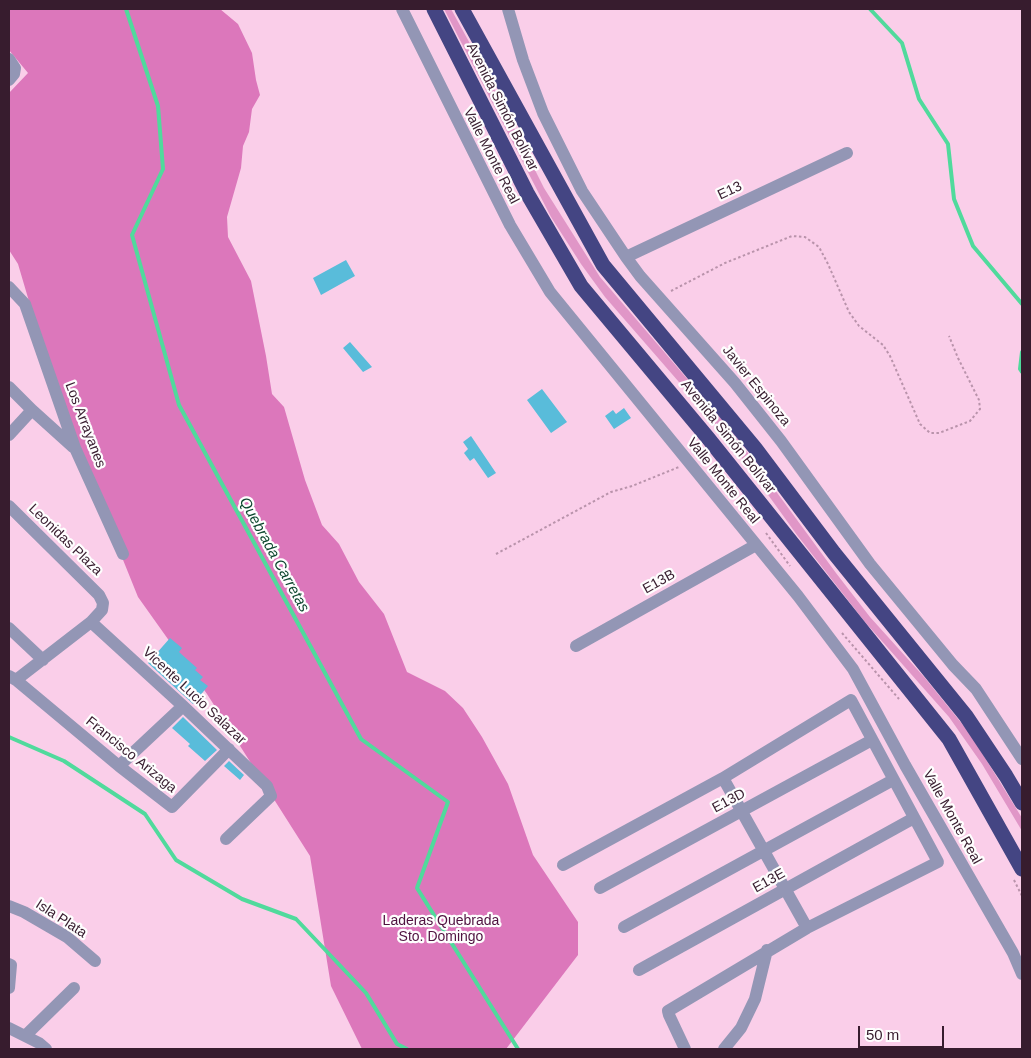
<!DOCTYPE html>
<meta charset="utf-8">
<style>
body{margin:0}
#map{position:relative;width:1031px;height:1058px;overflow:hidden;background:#facee9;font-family:Helvetica,sans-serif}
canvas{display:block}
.frame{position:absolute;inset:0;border:10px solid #371c2e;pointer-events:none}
.scale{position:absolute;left:858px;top:1026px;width:86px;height:22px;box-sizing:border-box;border:2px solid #371c2e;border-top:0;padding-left:6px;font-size:15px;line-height:18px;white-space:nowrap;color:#371c2e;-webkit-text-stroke:4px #fefefe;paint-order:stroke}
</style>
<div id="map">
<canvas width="1031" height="1058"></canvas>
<div class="frame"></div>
<div class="scale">50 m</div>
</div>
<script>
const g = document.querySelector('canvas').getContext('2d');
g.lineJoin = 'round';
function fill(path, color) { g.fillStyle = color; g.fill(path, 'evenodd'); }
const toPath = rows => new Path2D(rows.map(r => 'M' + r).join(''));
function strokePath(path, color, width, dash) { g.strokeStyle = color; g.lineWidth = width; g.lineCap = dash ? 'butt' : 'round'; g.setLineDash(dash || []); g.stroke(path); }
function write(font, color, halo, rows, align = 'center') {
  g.font = font + ' Helvetica,sans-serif'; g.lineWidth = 4.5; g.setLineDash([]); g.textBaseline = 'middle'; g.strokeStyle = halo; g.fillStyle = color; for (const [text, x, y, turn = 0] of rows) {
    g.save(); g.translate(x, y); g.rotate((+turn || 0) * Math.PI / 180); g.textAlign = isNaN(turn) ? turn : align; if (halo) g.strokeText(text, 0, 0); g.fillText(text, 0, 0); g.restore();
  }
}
fill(toPath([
 [444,9,451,9,490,80,544,188,600,277,731,430,836,573,870,617,925,678,971,735,1022,818,1022,831,982,764,949,717,865,622,797,535,725,435,605,297,581,264,551,217]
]), '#e096c7');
fill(toPath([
 [9,9,220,9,238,24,252,53,256,80,260,95,252,109,249,132,243,146,241,168,227,217,228,237,251,281,266,356,272,394,284,407,305,480,322,525,339,544,359,582,384,614,407,672,445,691,463,708,482,737,508,784,533,855,578,922,578,955,506,1049,362,1049,331,986,310,856,207,694,138,597,92,483,70,440,18,264,9,250,9,93,28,73,9,50]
]), '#dc77bb');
strokePath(toPath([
 [126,9,158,106,163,169,132,235,179,405,361,739,448,802,417,888,518,1049],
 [870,9,902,43,919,99,948,144,954,199,973,246,1022,304],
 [1022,352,1020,369,1022,372],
 [9,737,64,761,145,814,176,860,242,899,296,919,366,993,397,1044,407,1049]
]), '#50da9c', 4);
fill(toPath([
 [346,260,355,276,321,295,313,278],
 [350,342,372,367,363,372,343,348],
 [542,389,567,422,551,433,527,400],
 [624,408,631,418,614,429,605,416,613,410,616,414],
 [471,436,496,473,488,478,474,458,470,461,464,453,468,449,463,442],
 [170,638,182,648,179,652,197,668,195,670,203,677,200,680,208,686,193,704,148,663],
 [183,717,217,750,205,761,188,746,190,744,172,728],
 [229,761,244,775,240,780,224,766]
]), '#59bcda');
strokePath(toPath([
 [671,291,725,263,792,236,805,237,819,247,828,264,849,312,859,326,883,345,890,356,920,424,930,433,939,433,970,421,980,409,979,400,958,358,949,336],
 [766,533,790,566],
 [496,554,611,492,632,486,679,467],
 [842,633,899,699],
 [1014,880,1022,896]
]), '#b993ab', 2, [2.5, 2.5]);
strokePath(toPath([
 [402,9,510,225,550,292,798,596,853,669,905,765,1013,953,1022,974],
 [508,9,523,60,543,113,582,191,626,257,640,276,735,383,781,441,870,564,953,665,976,689,1022,759],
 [9,59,15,68,14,74,9,80],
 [626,257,847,153],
 [9,287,25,304,75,448,123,554],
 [9,387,32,410,73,447],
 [9,435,32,410],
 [9,506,99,595,103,603,102,610,91,622,16,680],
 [91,622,183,706,267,786,271,796,226,839],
 [9,628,43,660],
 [576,646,756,545],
 [9,676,16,680,119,766,172,807,229,749],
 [119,766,183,706],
 [723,778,807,928],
 [563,865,723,778,851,700,938,862,807,928,668,1011,669,1015,685,1049],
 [600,888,872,740],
 [9,906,24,912,67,937,95,961],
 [624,927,893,780],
 [9,964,11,965,9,988],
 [639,970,914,818],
 [9,1028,39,1043,46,1049],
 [26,1035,74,988],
 [724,1049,741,1028,755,999,767,950]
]), '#9396b5', 12);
strokePath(toPath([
 [434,9,527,193,581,286,708,438,949,739,1022,869],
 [462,9,603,265,755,448,834,553,966,716,1006,776,1022,803]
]), '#444583', 15);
write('14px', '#371c2e', '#fefefe', [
 ["Avenida Simón Bolívar",502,107,63],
 ["Valle Monte Real",491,156,63],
 ["E13",730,191,-25],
 ["Javier Espinoza",756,386,51],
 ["Los Arrayanes",85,425,69],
 ["Avenida Simón Bolívar",728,437,51],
 ["Valle Monte Real",723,481,51],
 ["Leonidas Plaza",65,540,44],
 ["E13B",659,582,-29],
 ["Vicente Lucio Salazar",194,696,43],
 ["Francisco Arizaga",131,755,39],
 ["E13D",729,801,-28],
 ["Valle Monte Real",952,817,61],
 ["E13E",769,881,-29],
 ["Isla Plata",61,919,33]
]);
write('14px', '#501240', '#fefefe', [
 ["Laderas Quebrada",441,921],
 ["Sto. Domingo",441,937]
]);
write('italic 15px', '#0c462e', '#fefefe', [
 ["Quebrada Carretas",274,555,61]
]);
</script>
